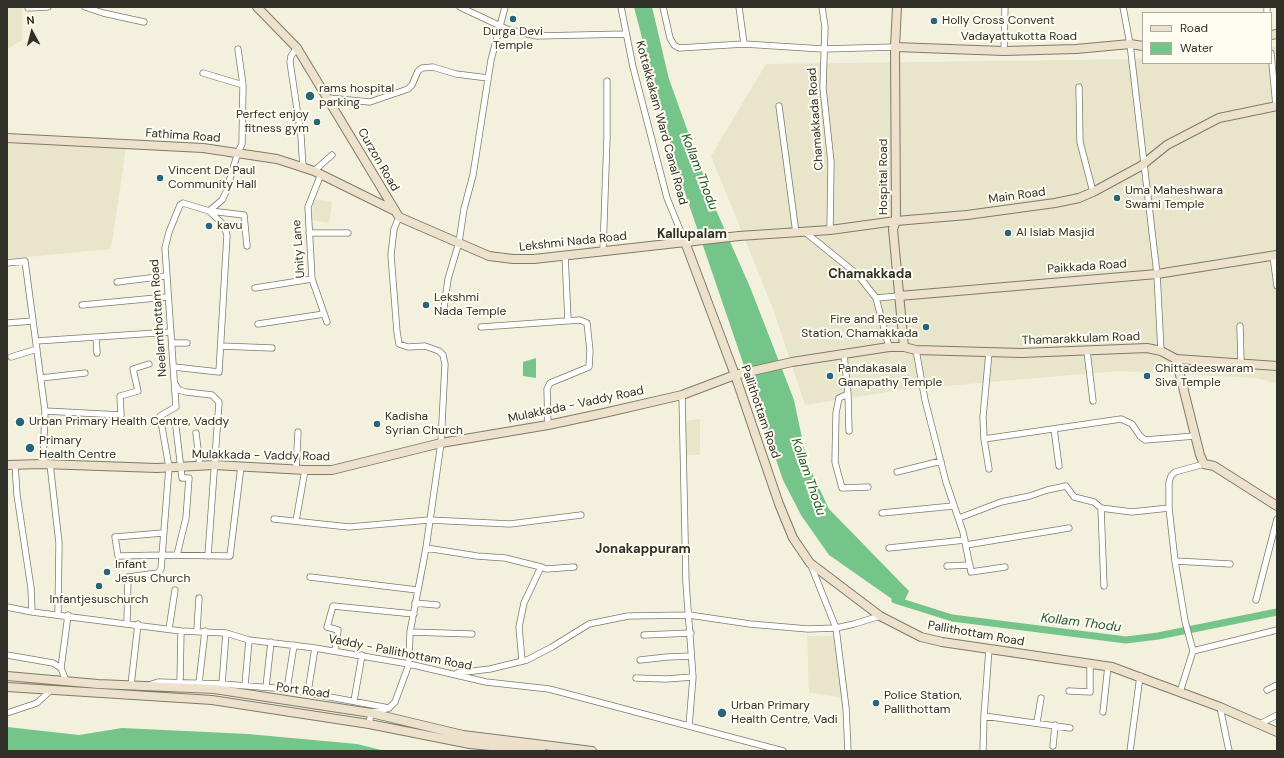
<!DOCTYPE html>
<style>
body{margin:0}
#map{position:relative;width:1284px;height:758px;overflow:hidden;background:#f3f1dd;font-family:"DM Sans",sans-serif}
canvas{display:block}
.frame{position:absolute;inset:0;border:8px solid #303028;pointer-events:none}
.legend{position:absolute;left:1142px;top:12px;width:130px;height:52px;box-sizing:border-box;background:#fffdf2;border:1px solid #acaba1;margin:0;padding:5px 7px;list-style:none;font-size:12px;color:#303028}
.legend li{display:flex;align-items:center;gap:8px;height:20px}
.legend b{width:20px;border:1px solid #acaba1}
.north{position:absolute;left:12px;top:12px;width:40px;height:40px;-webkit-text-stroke:3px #fffdf2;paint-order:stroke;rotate:353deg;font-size:11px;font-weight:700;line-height:16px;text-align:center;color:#303028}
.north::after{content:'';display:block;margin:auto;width:14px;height:18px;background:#303028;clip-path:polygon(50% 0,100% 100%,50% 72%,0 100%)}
</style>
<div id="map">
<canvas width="1284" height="758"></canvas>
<div class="frame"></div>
<ul class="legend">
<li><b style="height:5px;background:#eee1cc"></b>Road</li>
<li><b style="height:11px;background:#75c48a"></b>Water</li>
</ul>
<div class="north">N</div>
</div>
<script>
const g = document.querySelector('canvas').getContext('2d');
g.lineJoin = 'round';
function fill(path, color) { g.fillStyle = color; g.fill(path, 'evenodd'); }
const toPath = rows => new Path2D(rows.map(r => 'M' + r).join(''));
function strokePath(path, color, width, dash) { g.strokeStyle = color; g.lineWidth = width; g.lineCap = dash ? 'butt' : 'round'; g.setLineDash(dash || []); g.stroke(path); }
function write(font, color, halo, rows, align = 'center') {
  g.font = font + ' "DM Sans",sans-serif'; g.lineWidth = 4; g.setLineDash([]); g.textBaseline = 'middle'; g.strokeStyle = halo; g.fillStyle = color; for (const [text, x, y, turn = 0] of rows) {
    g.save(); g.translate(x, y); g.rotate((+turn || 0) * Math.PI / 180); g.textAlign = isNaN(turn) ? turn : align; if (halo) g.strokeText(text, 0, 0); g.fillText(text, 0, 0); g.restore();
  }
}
fill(toPath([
 [7,7,22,7,22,40,7,49],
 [1277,46,1277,384,1256,378,1118,371,900,390,805,405,773,309,711,156,766,64,1143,59,1143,63,1271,63,1271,47],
 [7,140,126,148,111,249,7,259],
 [314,199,332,202,329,223,311,220],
 [700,419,700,455,686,455,685,421],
 [807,636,835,636,841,697,809,693]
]), '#e8e5cb');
fill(toPath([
 [634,7,652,7,669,79,716,210,750,287,794,400,807,462,829,509,909,591,902,606,829,555,801,515,783,480,684,190,667,134],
 [536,358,536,378,523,376,523,362],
 [7,727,79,735,122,728,248,734,357,744,385,751,7,751]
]), '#75c48a');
strokePath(toPath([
 [895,600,952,618,1126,640,1158,636,1277,612]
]), '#75c48a', 7);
const street = toPath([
 [85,7,103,13,144,22],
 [460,7,509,30,537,36,626,34],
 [621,7,633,67,667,198,685,242],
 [663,7,670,38,674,45,679,48,744,44,823,49,895,47],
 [739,7,744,44],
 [822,7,825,27,823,88,831,162,830,230],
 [1123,7,1130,44,1157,274,1161,351],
 [1267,7,1267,13],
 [28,8,48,7],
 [297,48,291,56,290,62,301,136,303,168],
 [1004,51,1005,7],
 [1271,53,1276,106],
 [203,73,243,85,238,49],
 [1079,87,1080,142,1093,192],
 [328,98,370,102,408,89,412,85,418,71,422,68,433,67,456,74,488,78],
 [779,106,796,233],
 [314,171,332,155],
 [321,174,308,207,312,279,327,322],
 [210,211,244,215,247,246],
 [805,232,858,275,876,298,889,347],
 [309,233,348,233],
 [603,251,607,138,607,81],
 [565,255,568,320],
 [1273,256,1277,286],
 [7,263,25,261,45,411,43,464],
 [117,282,166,276],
 [255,288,312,279],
 [876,298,899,296],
 [82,305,167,297],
 [444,308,448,279,459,242,464,209,473,175,491,60,505,7],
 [7,323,33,321],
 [258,324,324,314],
 [1240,326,1241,363],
 [481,327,580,320,587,323,590,351,589,367,550,383,547,389,548,425],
 [96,337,97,353],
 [36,341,171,332],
 [172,343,187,343],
 [221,346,272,348],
 [916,350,925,400,946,482,963,532,971,572,1005,567],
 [1087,351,1093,401],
 [989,352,983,417,984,439,1121,419,1132,424,1140,436,1145,440,1195,436],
 [844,354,848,394,839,398,836,413,835,462,842,488,868,487],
 [11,357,37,349],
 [174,367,219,372,227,235,224,225,209,211],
 [41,378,85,373],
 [175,384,179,390,186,392,212,395,219,402,208,556],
 [848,394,849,431],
 [682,395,686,583,693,677,689,726],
 [45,411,121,415,120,396,138,391,133,369,149,364],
 [176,427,182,478,189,478,186,518,177,555],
 [1054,429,1059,466],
 [196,433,200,466],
 [984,439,989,469],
 [15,464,17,495,31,588,32,612],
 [50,464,59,543,58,614],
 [296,470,298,432],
 [897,472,941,461],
 [1101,508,1104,586],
 [882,513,953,506],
 [959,518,1001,502,1030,496,1047,490,1066,486,1074,497,1094,502,1101,508,1132,512,1169,508],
 [274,519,349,527,429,520,510,524,581,515],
 [296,521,305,470],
 [163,533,115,537,118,556,162,555,230,556,241,466],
 [966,545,1069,528],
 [426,548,477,556,505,558,541,567],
 [889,548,965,540],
 [1175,561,1230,564],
 [810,563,836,628,846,708,848,751],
 [947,566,970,565],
 [310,577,417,590],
 [1256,600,1277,519],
 [415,603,437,605],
 [7,607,32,612,181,631,226,633,249,640,315,648,409,664,486,682,549,689,783,751],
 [127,623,128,577,158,573,161,569,169,467,160,416,176,407,165,248,169,232,180,205,183,203,209,211,222,200,226,192,238,152,242,144,243,85],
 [169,629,175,590],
 [197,630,199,598],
 [410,632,472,634],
 [644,635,691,633],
 [335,651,338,630,327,627,333,606,414,614],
 [1193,651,1277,630],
 [7,655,53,663,61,668,66,681],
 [640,660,667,657,691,656],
 [522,661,519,627,524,603,541,567,546,569,574,567],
 [61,668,68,615],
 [457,673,490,669,527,660,552,647,589,624,628,616,689,615,750,624,808,629,836,628,854,624,880,616],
 [636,678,666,679,693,677],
 [180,683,181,631],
 [199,683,205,631],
 [222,684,226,633],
 [131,685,138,624],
 [149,685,158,682,222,684,287,689,389,708],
 [245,685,249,640],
 [266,687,271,642],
 [287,689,294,645],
 [1267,690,1277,685],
 [1069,691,1090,692,1090,664],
 [308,692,315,648],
 [1180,692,1193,651,1185,621,1175,561,1169,508,1169,482,1171,476,1175,472,1204,464],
 [354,701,362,655],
 [1220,707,1229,751],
 [1103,712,1108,666],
 [7,713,37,703,51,690],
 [984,716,1070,728],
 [1037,722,1041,698],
 [369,724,371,713,389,708,395,702,409,664,410,632,426,548,441,443,445,364,443,355,439,351,425,346,408,347,399,344,397,332,391,255,394,229,399,217],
 [1260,724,1277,715],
 [1053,746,1055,725],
 [983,751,984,716,989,649],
 [1130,751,1140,676]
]);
const secondary = toPath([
 [257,7,297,48,399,217,489,256,513,259,534,259,739,236,830,230,896,221,967,215,1055,203,1079,198,1093,192,1141,166,1167,145,1219,118,1277,106],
 [897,7,895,47,896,221,893,229,904,347],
 [1271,35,1277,34],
 [895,47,1004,51,1076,49,1130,44,1143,46],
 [7,138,203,148,277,159,314,171,393,210],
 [685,242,735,375,779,504,793,538,810,563,880,616,921,637,942,642,1112,667,1220,707,1277,732],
 [899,296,1157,274,1277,255],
 [1176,359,1277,366],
 [7,465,43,464,157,468,214,465,305,470,332,470,441,443,548,425,604,413,682,395,735,375,792,362,889,347,904,347,916,350,1022,353,1147,348,1161,351,1176,359,1200,455,1204,464,1214,466,1277,506],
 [7,676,98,684,214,689,371,713,463,735,592,751],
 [7,687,212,700,369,724,470,744,541,751]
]);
strokePath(street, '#7d7b6a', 7);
strokePath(secondary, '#7d7b6a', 10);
strokePath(street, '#fff', 5.5);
strokePath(secondary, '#eee1cc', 8);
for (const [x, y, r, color] of [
 [513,19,4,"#27657b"],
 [934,21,4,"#27657b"],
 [310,96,5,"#27657b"],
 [317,122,4,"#27657b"],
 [160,178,4,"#27657b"],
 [1117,198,4,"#27657b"],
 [209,226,4,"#27657b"],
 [1008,233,4,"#27657b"],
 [426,305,4,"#27657b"],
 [926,327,4,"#27657b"],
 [830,376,4,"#27657b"],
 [1147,376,4,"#27657b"],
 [20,422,5,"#27657b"],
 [377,424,4,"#27657b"],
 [30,448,5,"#27657b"],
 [107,572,4,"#27657b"],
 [99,586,4,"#27657b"],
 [876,703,4,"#27657b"],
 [722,713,5,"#27657b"]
]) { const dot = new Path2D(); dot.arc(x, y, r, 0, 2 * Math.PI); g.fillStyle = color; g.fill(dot); strokePath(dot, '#fffdf2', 1.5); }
write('12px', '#303028', '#fffdf2', [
 ["Holly Cross Convent",942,21],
 ["Durga Devi",513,32,"center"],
 ["Temple",513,46,"center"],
 ["rams hospital",319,89],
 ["parking",319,103],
 ["Perfect enjoy",309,115,"right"],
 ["fitness gym",309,129,"right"],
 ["Vincent De Paul",168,171],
 ["Community Hall",168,185],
 ["Uma Maheshwara",1125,191],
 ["Swami Temple",1125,205],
 ["kavu",217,226],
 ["Al Islab Masjid",1016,233],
 ["Lekshmi",434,298],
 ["Nada Temple",434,312],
 ["Fire and Rescue",918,320,"right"],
 ["Station, Chamakkada",918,334,"right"],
 ["Pandakasala",838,369],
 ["Ganapathy Temple",838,383],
 ["Chittadeeswaram",1155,369],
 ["Siva Temple",1155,383],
 ["Kadisha",385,417],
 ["Syrian Church",385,431],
 ["Urban Primary Health Centre, Vaddy",29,422],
 ["Primary",39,441],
 ["Health Centre",39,455],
 ["Infant",115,565],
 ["Jesus Church",115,579],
 ["Infantjesuschurch",99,600,"center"],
 ["Police Station,",884,696],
 ["Pallithottam",884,710],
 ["Urban Primary",731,706],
 ["Health Centre, Vadi",731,720]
], 'left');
write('12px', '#303028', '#fffdf2', [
 ["Vadayattukotta Road",1019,37],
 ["Chamakkada Road",816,119,-94],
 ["Kottakkakam Ward Canal Road",661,123,75],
 ["Fathima Road",183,136,4],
 ["Curzon Road",378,160,60],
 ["Hospital Road",884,177,-90],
 ["Main Road",1017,196,-8],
 ["Lekshmi Nada Road",573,242,-6],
 ["Unity Lane",299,249,-94],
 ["Paikkada Road",1087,267,-4],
 ["Neelamthottam Road",159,318,-94],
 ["Thamarakkulam Road",1081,339,-2],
 ["Mulakkada - Vaddy Road",576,405,-12],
 ["Pallithottam Road",760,412,71],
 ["Mulakkada - Vaddy Road",261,456,1],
 ["Pallithottam Road",976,634,10],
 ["Vaddy - Pallithottam Road",400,653,11],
 ["Port Road",303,691,8]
]);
write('italic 13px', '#1e5730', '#fffdf2', [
 ["Kollam Thodu",699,172,69],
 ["Kollam Thodu",808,477,71],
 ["Kollam Thodu",1081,623,7]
]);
write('bold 13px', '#303028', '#fffdf2', [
 ["Kallupalam",692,235],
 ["Chamakkada",870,275],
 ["Jonakappuram",643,550]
]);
</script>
